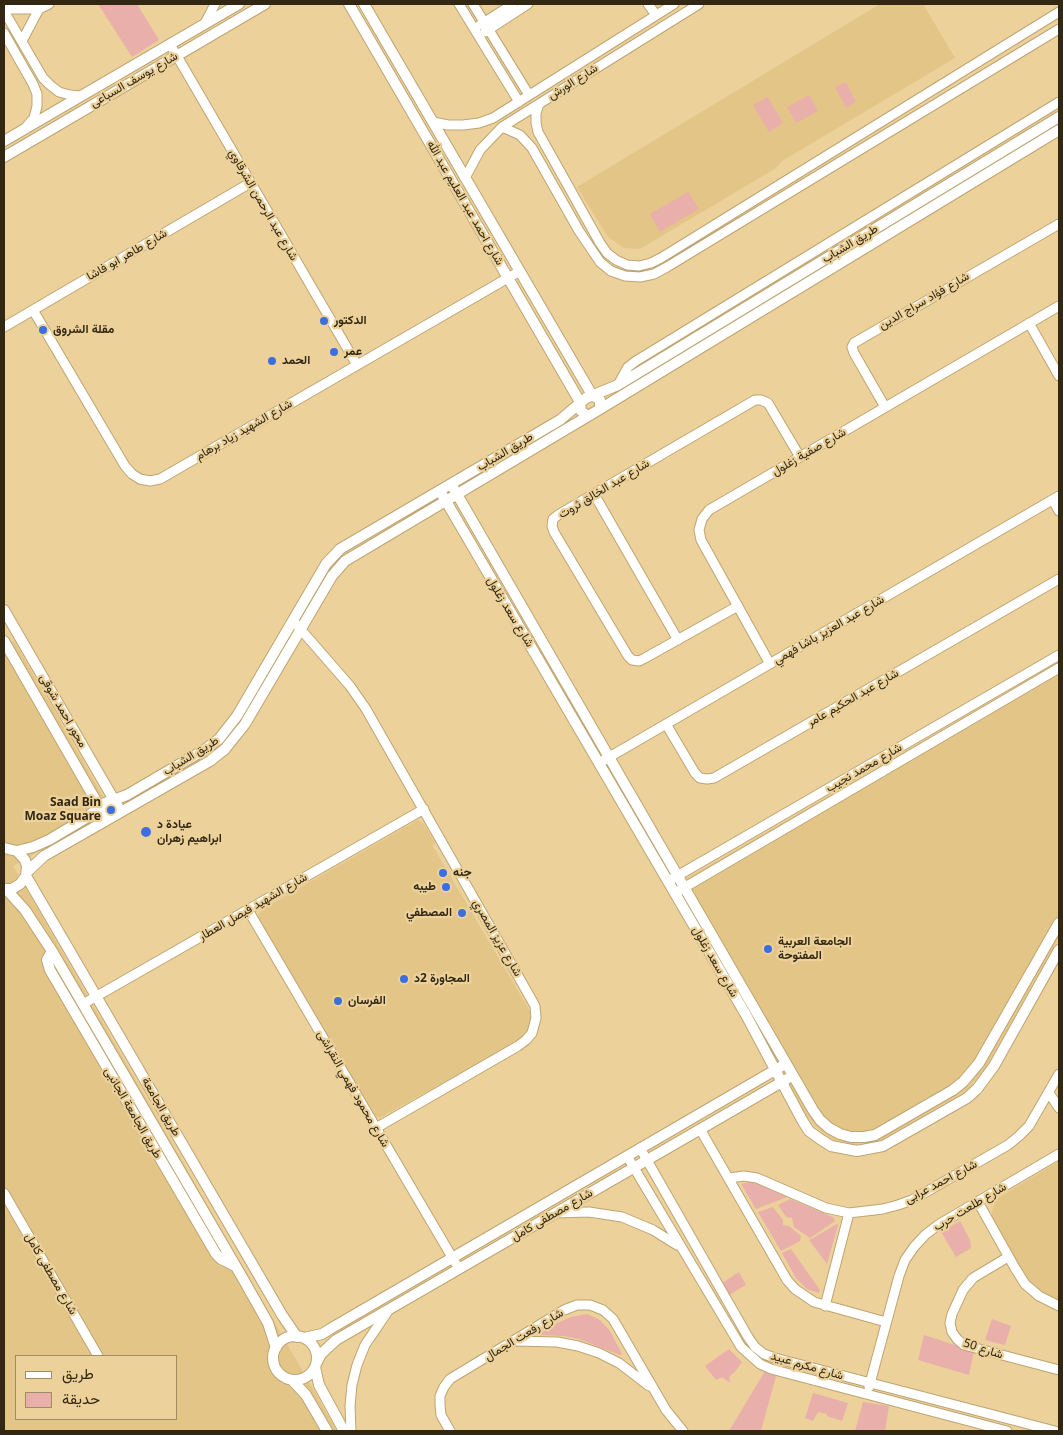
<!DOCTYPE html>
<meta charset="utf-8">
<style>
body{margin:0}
#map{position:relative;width:1063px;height:1435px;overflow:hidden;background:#ecd19b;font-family:"Noto Sans",Vazirmatn,sans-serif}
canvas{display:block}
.frame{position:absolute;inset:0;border:5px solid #312712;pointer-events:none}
.legend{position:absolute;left:15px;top:1355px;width:162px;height:65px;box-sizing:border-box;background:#ecd19b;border:1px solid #a18d64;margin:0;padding:6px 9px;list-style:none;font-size:15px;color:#312712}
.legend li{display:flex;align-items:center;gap:10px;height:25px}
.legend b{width:25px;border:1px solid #a18d64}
</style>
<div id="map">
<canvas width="1063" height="1435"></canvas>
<div class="frame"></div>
<ul class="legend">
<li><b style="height:6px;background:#fff"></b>طريق</li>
<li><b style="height:14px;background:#e9afaa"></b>حديقة</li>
</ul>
</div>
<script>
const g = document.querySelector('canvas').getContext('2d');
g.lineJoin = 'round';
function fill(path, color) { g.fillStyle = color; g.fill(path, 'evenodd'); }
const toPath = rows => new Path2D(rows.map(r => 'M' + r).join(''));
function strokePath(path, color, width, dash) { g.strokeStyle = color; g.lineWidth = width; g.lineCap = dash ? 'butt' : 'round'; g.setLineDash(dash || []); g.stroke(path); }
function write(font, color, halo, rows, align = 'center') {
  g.font = font + ' "Noto Sans",Vazirmatn,sans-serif'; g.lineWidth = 4.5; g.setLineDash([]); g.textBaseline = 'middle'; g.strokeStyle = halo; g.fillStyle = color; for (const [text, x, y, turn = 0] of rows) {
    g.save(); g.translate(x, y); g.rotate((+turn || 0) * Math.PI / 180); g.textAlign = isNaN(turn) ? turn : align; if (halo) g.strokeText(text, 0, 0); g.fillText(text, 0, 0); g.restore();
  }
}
fill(toPath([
 [880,4,923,4,955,58,782,161,776,168,640,249,624,248,608,237,577,187],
 [14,641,111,810,13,866,337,1431,4,1431,4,647],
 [16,1356,176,1356,176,1419,16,1419],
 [1059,662,1059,937,985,1069,967,1090,881,1140,871,1143,851,1144,832,1139,816,1127,807,1116,677,884],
 [418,820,424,824,435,843,432,845,530,1011,530,1023,526,1033,517,1042,381,1117,377,1117,373,1115,260,923,258,915,263,909],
 [1059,1161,1059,1302,1043,1294,1031,1284,1021,1272,992,1220,992,1212,994,1204,998,1198]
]), '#e3c588');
fill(toPath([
 [98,4,137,4,159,40,132,57],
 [846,82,856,102,846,108,835,87],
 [809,95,818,111,796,123,787,107],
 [768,97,783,123,769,132,753,105],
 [688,192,699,209,660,232,650,214],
 [749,1182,759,1184,787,1197,756,1209,741,1184],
 [790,1199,833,1217,835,1221,810,1238,794,1227,792,1218,786,1217,778,1205],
 [773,1207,783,1220,783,1225,789,1226,801,1236,800,1241,781,1251,758,1212],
 [960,1221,970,1240,971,1248,956,1257,941,1232],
 [837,1224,838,1225,827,1264,809,1240,813,1238],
 [791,1249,820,1290,819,1293,807,1289,796,1278,782,1253],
 [739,1272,746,1285,729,1295,722,1283],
 [587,1314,600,1320,610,1331,622,1354,620,1355,579,1339,564,1336,538,1335,555,1324,571,1317],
 [992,1319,1011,1326,1005,1345,985,1340],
 [924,1335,974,1351,969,1375,918,1360],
 [729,1349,742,1362,734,1373,733,1373,730,1376,729,1379,731,1381,729,1382,722,1377,716,1380,705,1366],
 [765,1371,776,1376,761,1431,729,1431],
 [813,1393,848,1403,842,1421,827,1416,827,1414,818,1412,813,1421,805,1418],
 [863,1402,889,1406,885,1431,855,1431]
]), '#e9afaa');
const minor = toPath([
 [459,4,519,102],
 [473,4,529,95],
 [648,4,656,15],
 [4,9,39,9,49,4],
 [4,11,43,78,50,85,59,92,70,95,81,96],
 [205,23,215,4],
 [480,25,513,4],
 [485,32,528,4],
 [4,33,33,84,37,94,37,106,34,118,27,126],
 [22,41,39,9],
 [170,44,357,365],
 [539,104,536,113,536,123,538,132,600,243,607,253,616,260,627,265,639,266,651,263,661,258,1059,12],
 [433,122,448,125,463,125,479,123,493,118,674,4],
 [502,127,520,135,532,148,579,231,600,262,611,271,625,276,640,277,654,274,667,267,1059,29],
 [465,178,480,150,502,127,699,4],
 [33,310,125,466,132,474,140,479,150,481,160,479,520,271],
 [1029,323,1059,376],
 [4,327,250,183],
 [618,385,628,367,636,361,1059,102],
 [885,407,854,353,852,347,854,343,1059,224],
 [594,494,678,640],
 [1053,500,1059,511],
 [738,606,645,658,639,661,632,660,628,656,554,532,552,526,553,519,558,515,755,400,761,400,768,403,800,457],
 [296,624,350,686,366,709,530,997,535,1006,536,1018,532,1033,526,1040,518,1046,376,1128],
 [770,664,701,540,699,530,702,519,709,510,1059,306],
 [666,724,695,773,700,778,707,779,714,778,1059,579],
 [599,763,1059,496],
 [672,879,1059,655],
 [675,893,1059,668],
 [248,910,459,1269],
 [83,1004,424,809],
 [1049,1093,1059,1108],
 [700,1129,787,1280,795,1289,814,1302,886,1322],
 [640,1148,748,1337,755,1347,764,1354,775,1358,1055,1431],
 [627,1156,741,1347,760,1364,771,1369,1007,1431],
 [729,1178,744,1176,757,1178,826,1208,849,1213,883,1209,898,1205,912,1200,1008,1145,1019,1136,1029,1126,1059,1074],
 [4,1193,98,1356],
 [978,1202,1015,1268,1025,1284,1039,1296,1059,1306],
 [555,1213,589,1212,622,1217,653,1230,677,1245],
 [1008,1257,973,1278,963,1290,952,1314,950,1323,952,1332,957,1339,964,1345,1059,1370],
 [825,1306,849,1213],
 [514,1341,557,1342,578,1346,599,1353,619,1363,649,1386],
 [869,1387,899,1276,905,1260,914,1247,925,1235,938,1225,1059,1154],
 [351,1431,350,1406,352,1385,357,1365,365,1345,388,1311],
 [450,1431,441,1415,440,1405,440,1396,444,1387,450,1379,564,1310,577,1305,590,1305,603,1310,613,1319,666,1410,683,1431]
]);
const tertiary = toPath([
 [349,4,580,402,581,411,588,416],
 [364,4,592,395,600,400,600,409],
 [4,141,239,4],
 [4,157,265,4],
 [454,489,813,1110,820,1120,829,1128,840,1134,851,1137,864,1137,875,1135,953,1090,963,1082,979,1063,1059,923],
 [443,496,746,1015,802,1120,809,1131,820,1139,831,1146,857,1151,883,1146,967,1098,977,1089,994,1066,1059,950],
 [4,610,121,812],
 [4,641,107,820],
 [4,848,17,851,25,860,27,866,26,876,20,884,12,889,4,889],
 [17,851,33,847,49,840,86,818,105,803,127,795,204,750,219,739,237,716,326,564,340,549,560,420,586,398,618,385,1059,117],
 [27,872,44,856,210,761,225,749,245,724,332,576,345,561,600,409,1059,130],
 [26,876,282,1315,297,1337],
 [6,889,25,910,52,951,242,1277,268,1323,276,1348],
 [52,951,47,960,50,970,216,1254,221,1259,235,1266],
 '273 1358a22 22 0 1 1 44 0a22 22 0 1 1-44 0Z',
 [304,1338,322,1334,330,1329,782,1066],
 [317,1362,321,1354,336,1340,787,1079],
 [315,1367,319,1385,344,1431],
 [292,1380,306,1395,327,1431]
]);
strokePath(minor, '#bea471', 11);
strokePath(tertiary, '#bea471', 12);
strokePath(minor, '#fff', 9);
strokePath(tertiary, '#fff', 10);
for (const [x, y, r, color] of [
 [324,321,5,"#3d6edf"],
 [43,330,5,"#3d6edf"],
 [334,352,5,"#3d6edf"],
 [272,361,5,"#3d6edf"],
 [111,810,5,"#3d6edf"],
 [146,832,6,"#3d6edf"],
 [443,873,5,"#3d6edf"],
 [446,887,5,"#3d6edf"],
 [462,913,5,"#3d6edf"],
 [768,949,5,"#3d6edf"],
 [404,979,5,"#3d6edf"],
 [338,1001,5,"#3d6edf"]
]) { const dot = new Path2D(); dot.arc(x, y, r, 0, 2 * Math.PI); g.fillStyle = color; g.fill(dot); strokePath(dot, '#ecd19b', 2); }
write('12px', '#312712', '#ecd19b', [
 ["شارع يوسف السباعى",134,80,-30],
 ["شارع الورش",573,82,-32],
 ["شارع احمد عبد العليم عبد الله",465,203,60],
 ["شارع عبد الرحمن الشرقاوي",263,205,60],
 ["طريق الشباب",850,244,-31],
 ["شارع طاهر ابو فاشا",127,255,-30],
 ["شارع فؤاد سراج الدين",924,301,-30],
 ["شارع الشهيد زياد برهام",244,430,-30],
 ["طريق الشباب",505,452,-31],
 ["شارع صفية زغلول",809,452,-30],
 ["شارع عبد الخالق ثروت",604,489,-31],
 ["شارع سعد زغلول",510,612,59],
 ["شارع عبد العزيز باشا فهمي",829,630,-30],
 ["شارع عبد الحكيم عامر",853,698,-30],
 ["محور احمد شوقى",63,711,60],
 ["طريق الشباب",191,756,-32],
 ["شارع محمد نجيب",864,768,-30],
 ["شارع الشهيد فيصل العطار",253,907,-30],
 ["شارع عزيز المصري",497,938,60],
 ["شارع سعد زغلول",715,962,60],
 ["شارع محمود فهمي النقراشى",353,1089,60],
 ["طريق الجامعة",161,1107,60],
 ["طريق الجامعة الجانبى",133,1113,60],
 ["شارع احمد عرابى",941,1182,-28],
 ["شارع طلعت حرب",970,1207,-31],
 ["شارع مصطفى كامل",552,1215,-30],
 ["شارع مصطفى كامل",51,1274,60],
 ["شارع رفعت الجمال",524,1335,-31],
 ["شارع 50",983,1349,18],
 ["شارع مكرم عبيد",807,1366,16]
]);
write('bold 12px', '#312712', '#ecd19b', [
 ["الدكتور",334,321],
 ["مقلة الشروق",53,330],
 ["عمر",344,352],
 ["الحمد",282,361],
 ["Saad Bin",101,803,"right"],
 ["Moaz Square",101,817,"right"],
 ["عيادة د",157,825],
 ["ابراهيم زهران",157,839],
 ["جنه",453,873],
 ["طيبه",436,887,"right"],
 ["المصطفي",452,913,"right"],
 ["الجامعة العربية",778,942],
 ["المفتوحة",778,956],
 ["المجاورة 2د",414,979],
 ["الفرسان",348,1001]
], 'left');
</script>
